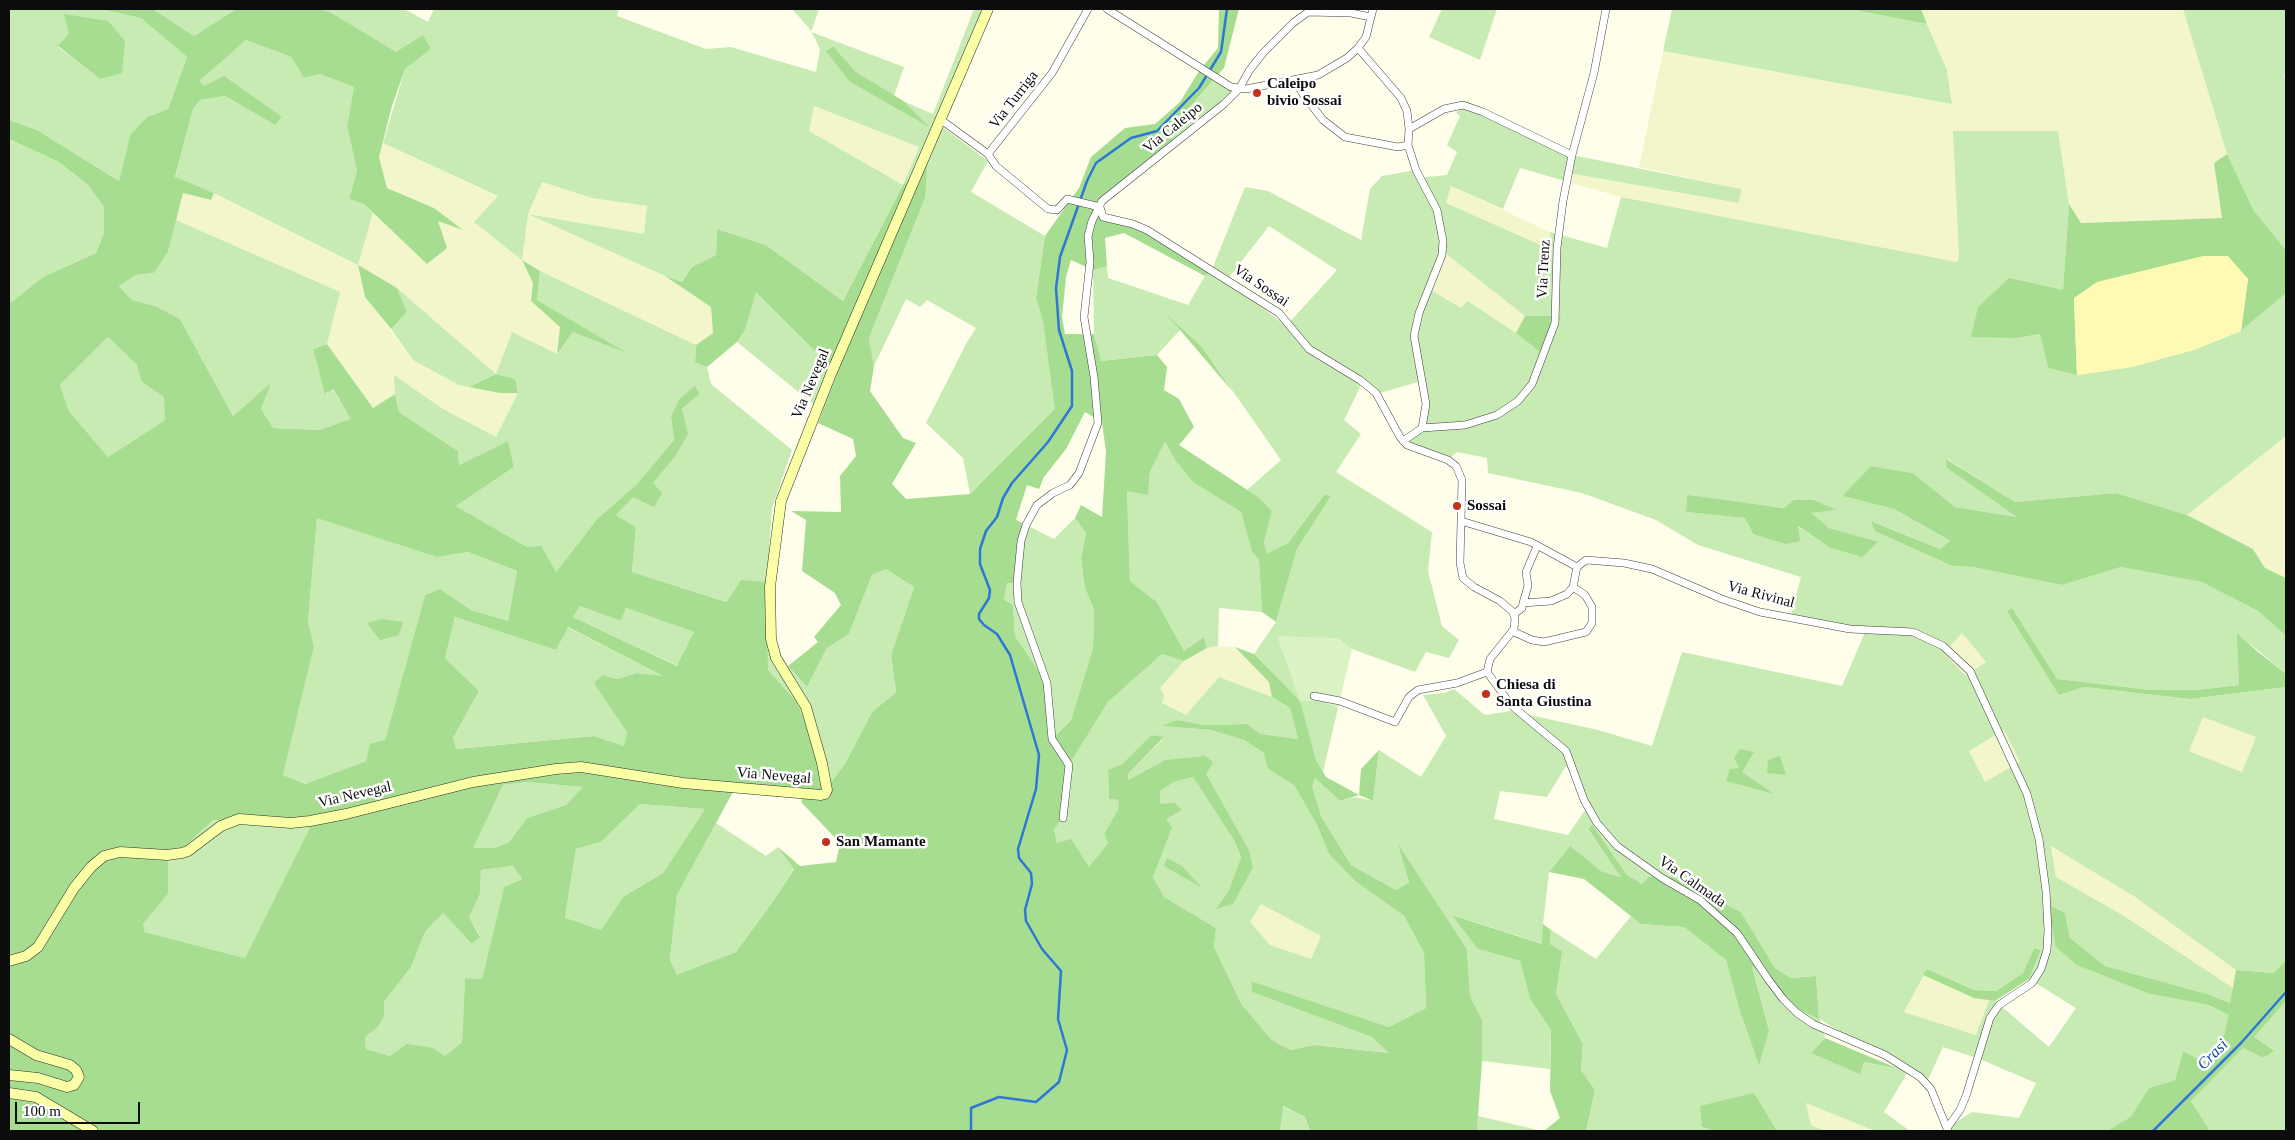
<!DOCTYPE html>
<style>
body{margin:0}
#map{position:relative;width:2295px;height:1140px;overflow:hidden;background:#fffeeb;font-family:Georgia,serif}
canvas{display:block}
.frame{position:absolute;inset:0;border:10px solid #0c0c0c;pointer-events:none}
.scale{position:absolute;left:15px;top:1102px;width:125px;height:22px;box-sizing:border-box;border:2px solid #0c0c0c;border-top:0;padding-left:6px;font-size:15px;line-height:18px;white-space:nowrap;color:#0c0c0c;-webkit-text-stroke:4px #fff;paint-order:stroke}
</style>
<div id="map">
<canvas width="2295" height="1140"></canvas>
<div class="frame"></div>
<div class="scale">100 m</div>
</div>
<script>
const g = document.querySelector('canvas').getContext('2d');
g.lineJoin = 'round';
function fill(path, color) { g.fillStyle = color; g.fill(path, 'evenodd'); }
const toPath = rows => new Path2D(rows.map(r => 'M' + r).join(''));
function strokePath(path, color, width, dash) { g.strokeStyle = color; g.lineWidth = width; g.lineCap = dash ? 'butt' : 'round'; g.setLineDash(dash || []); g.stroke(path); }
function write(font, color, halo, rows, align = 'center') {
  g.font = font + ' Georgia,serif'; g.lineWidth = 5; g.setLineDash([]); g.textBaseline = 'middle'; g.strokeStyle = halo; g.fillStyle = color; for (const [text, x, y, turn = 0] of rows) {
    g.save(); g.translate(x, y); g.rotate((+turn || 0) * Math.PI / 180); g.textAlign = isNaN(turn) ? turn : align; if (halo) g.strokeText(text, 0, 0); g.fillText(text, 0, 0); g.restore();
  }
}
fill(toPath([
 [1921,9,2183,9,2227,154,2214,163,2222,218,2081,223,2069,204,2058,131,1959,255,1957,262,1621,197,1565,181,1569,173,1740,189,1639,167,1663,51,1952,104,1947,70],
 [814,106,919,147,903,185,808,131],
 [383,143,499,197,521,260,528,213,542,182,592,198,647,206,644,235,530,214,665,276,711,307,713,333,696,345,540,271,523,261,533,283,531,301,560,327,557,354,496,374,397,288,358,266,365,297,413,360,500,393,518,393,496,438,443,409,395,376,395,394,373,408,327,344,339,292,176,220,183,193,211,200,214,193,358,265,373,213,428,264,438,220,460,229,434,208,387,188,379,157],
 [1451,186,1550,232,1552,250,1446,203],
 [1445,253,1525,316,1516,333,1469,301,1461,309,1430,290],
 [2286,436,2286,578,2265,568,2253,549,2187,515],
 [1962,633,1986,662,1965,675,1943,653],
 [1218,646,1235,647,1270,682,1272,697,1219,677,1186,715,1162,703,1160,688,1184,661,1207,648],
 [2203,716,2256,737,2242,772,2189,751],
 [2004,730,2021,762,1985,782,1969,751],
 [2051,845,2147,905,2236,970,2233,988,2124,916,2056,877],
 [1261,904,1321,936,1311,960,1270,945,1250,922],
 [1923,975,1974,998,1989,1000,1976,1035,1904,1012],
 [1806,1103,1875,1131,1826,1131,1811,1125]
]), '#f3f6ca');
fill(toPath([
 [9,9,99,9,141,18,187,57,168,109,147,117,130,135,119,181,37,130,9,120],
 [69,33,122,73,99,78,58,47],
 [153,9,236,9,194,36],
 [319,9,404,9,428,22,434,9,619,9,617,16,706,49,731,47,816,72,820,50,816,40,809,28,792,9,819,9,811,32,904,67,894,96,856,72,833,46,827,51,927,125,905,102,933,114,974,9,993,9,943,127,988,161,971,192,1045,236,1036,298,1043,322,1056,409,970,494,963,458,926,423,966,344,976,328,927,300,920,307,906,299,874,366,869,338,925,198,903,185,843,301,766,245,717,229,716,255,692,267,682,282,665,276,528,214,522,260,474,222,498,196,383,143,405,69,431,49,423,36,396,53,330,12],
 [814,106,919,147,903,185,809,131],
 [542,182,592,198,647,206,644,234,528,214],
 [1442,9,1497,9,1480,60,1429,37],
 [1672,9,1849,9,1927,24,1947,70,1952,104,1663,51],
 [2183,9,2286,9,2286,72,2284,74,2286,82,2286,250,2254,211,2227,154],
 [246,40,291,57,304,78,320,74,354,87,347,126,357,171,349,199,364,204,373,213,358,265,214,193,175,178,193,109,200,100,225,96,275,125,282,117,204,86,198,81],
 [1215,79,1235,91,1173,143,1169,131],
 [1467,101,1572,155,1741,189,1739,203,1569,173,1565,181,1520,168,1503,209,1451,186,1446,203,1552,250,1550,232,1607,248,1621,197,1957,262,1959,255,1953,131,2058,131,2069,204,2063,290,2018,338,2040,334,2048,368,2077,375,2132,367,2193,350,2241,331,2286,293,2286,436,2187,515,2116,493,2015,502,1947,459,1947,468,2018,517,1955,507,1913,473,1871,466,1842,496,1894,509,1951,542,1940,549,1872,521,1953,566,1973,567,2062,585,2121,567,2203,582,2258,611,2286,636,2286,674,2238,634,2239,685,2196,690,2150,690,2056,679,2012,608,2059,695,2084,687,2190,699,2286,687,2286,961,2273,973,2236,970,2135,897,2051,846,2056,877,2124,916,2233,988,2230,1003,2207,994,2105,966,2070,938,2065,913,2056,947,2150,994,2209,1005,2230,1015,2224,1035,2200,1060,2183,1051,2175,1080,2149,1088,2131,1118,2107,1131,1948,1131,1947,1128,1972,1112,2019,1118,2036,1083,1977,1058,1943,1047,1926,1084,1909,1070,1884,1112,1910,1131,1875,1131,1806,1103,1811,1125,1826,1131,1777,1131,1753,1093,1702,1127,1714,1131,1586,1131,1595,1090,1581,1070,1583,1044,1556,994,1561,951,1550,944,1551,930,1596,959,1631,916,1641,924,1684,927,1726,960,1738,1005,1769,1029,1752,965,1801,1011,1819,1019,1816,976,1791,978,1775,968,1741,912,1673,877,1642,885,1627,875,1592,826,1588,830,1622,877,1601,871,1569,847,1549,872,1543,924,1543,944,1453,915,1478,949,1520,961,1530,999,1551,1030,1550,1069,1482,1061,1482,1020,1470,996,1467,949,1399,846,1409,884,1396,890,1351,865,1321,816,1311,787,1315,778,1340,801,1355,797,1373,801,1379,750,1421,777,1446,736,1423,695,1444,693,1454,689,1485,715,1511,711,1598,730,1652,746,1682,652,1842,686,1866,630,1790,618,1801,577,1698,545,1656,520,1582,493,1488,473,1487,458,1457,452,1450,458,1420,448,1404,438,1420,433,1423,409,1418,382,1373,395,1361,385,1344,420,1361,434,1336,472,1432,532,1428,571,1442,626,1459,640,1449,658,1426,652,1415,672,1352,649,1337,638,1299,701,1322,701,1338,708,1323,772,1316,760,1299,701,1254,654,1276,622,1297,549,1331,496,1325,494,1288,543,1267,555,1264,542,1272,511,1247,490,1281,460,1202,347,1169,317,1180,330,1157,355,1101,361,1094,334,1093,270,1107,266,1108,278,1188,305,1205,276,1211,272,1245,187,1268,191,1361,240,1370,189,1382,176,1416,170,1419,178,1447,175,1457,152,1447,145,1460,116,1456,113],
 [1269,226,1337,270,1286,326,1227,280],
 [1445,253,1525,316,1560,316,1546,357,1516,333,1468,301,1461,308,1431,290],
 [1687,496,1785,508,1794,501,1836,510,1810,513,1829,528,1878,543,1829,547,1797,526,1753,534,1745,518,1686,512],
 [1962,633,1986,662,1965,675,1944,653],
 [2203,717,2256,737,2242,772,2189,751],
 [2004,730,2020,762,1985,782,1969,751],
 [1566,766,1576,782,1587,807,1568,835,1494,819,1500,791,1547,797],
 [2034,948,2041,950,2029,979,2076,1008,2049,1047,1995,1001,1989,1000,1976,1035,1904,1012,1927,969,1974,990,1996,991,2023,973],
 [1820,1019,1897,1068,1898,1069,1864,1062,1860,1073,1812,1052,1825,1038],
 [9,139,59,162,88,185,104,207,104,233,96,253,43,277,9,304],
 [176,220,340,292,327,344,313,349,326,394,332,389,352,419,319,430,273,428,261,409,270,385,233,416,180,319,155,306,132,300,119,286,136,275,154,273,168,252],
 [540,271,696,345,695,361,707,367,711,384,792,450,772,508,767,582,728,602,632,572,636,527,616,515,633,496,654,506,653,483,674,458,682,409,700,394,695,387,679,399,671,416,674,440,636,485,597,519,556,572,527,547,456,506,514,467,508,441,459,465,458,451,399,412,395,394,394,375,443,409,496,437,518,393,515,379,496,374,469,387,459,385,413,360,391,329,407,312,397,288,496,374,512,332,557,354,573,332,623,351,537,300],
 [756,291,810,346,838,376,823,412,737,342,745,330],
 [108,337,137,365,141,381,165,397,165,420,108,457,69,411,60,385],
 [1165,440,1175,460,1193,482,1241,512,1252,552,1259,560,1262,612,1219,608,1218,646,1207,648,1204,637,1184,651,1157,602,1130,581,1127,490,1148,494,1150,472],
 [317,517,437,557,468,552,517,571,508,621,471,610,440,589,425,595,385,740,366,761,305,784,283,775,314,647,308,621],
 [1075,518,1086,533,1081,559,1085,588,1094,610,1093,648,1071,720,1052,739,1047,683,1015,636,1013,605,1004,601,1007,583,1017,583,1026,525,1054,539],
 [886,569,914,587,891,655,896,692,872,712,845,764,832,781,796,701,768,670,768,633,788,666,807,687,827,648,849,634,872,575],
 [580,606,621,621,626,608,694,632,678,666,573,617],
 [455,617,556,650,567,627,665,677,636,673,618,679,603,675,627,732,624,746,594,736,455,749,453,738,479,691,445,658],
 [1162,654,1184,661,1160,688,1164,696,1162,703,1186,715,1219,677,1272,697,1290,708,1298,739,1261,734,1247,724,1205,725,1177,720,1163,726,1211,730,1244,740,1265,753,1268,769,1294,785,1317,825,1329,854,1355,881,1404,916,1424,953,1426,1008,1389,1027,1251,981,1252,992,1372,1037,1390,1053,1314,1045,1290,1050,1272,1040,1242,1005,1214,947,1216,928,1164,897,1153,877,1166,819,1159,805,1160,791,1174,782,1193,777,1235,842,1241,859,1228,892,1217,908,1246,879,1253,867,1249,850,1205,774,1165,760,1128,780,1128,774,1164,738,1151,735,1122,764,1108,770,1109,799,1120,800,1118,811,1104,834,1108,843,1089,868,1057,843,1054,829,1063,818,1069,765,1108,702],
 [1261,904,1321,936,1311,959,1270,945,1250,922],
 [527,782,584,787,566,805,527,818,509,842,495,848,472,848,503,785],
 [640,804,705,809,663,873,623,897,601,930,565,919,576,849,601,842],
 [213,820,310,827,245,958,145,932,143,924,168,894,168,862],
 [716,823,766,856,778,847,794,868,774,900,736,952,677,976,670,960,677,895],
 [513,866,522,879,504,887,482,979,465,978,462,1042,445,1056,432,1048,390,1056,366,1049,365,1037,378,1027,384,1017,384,1002,411,967,425,932,443,913,472,944,480,936,469,917,480,894,481,870],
 [2286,1001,2286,1131,2210,1131,2191,1101,2243,1048,2263,1058,2273,1051,2253,1037],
 [1282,1106,1305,1117,1310,1131,1280,1131],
 [1478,1116,1542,1131,1477,1131]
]), '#c7ebb3');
fill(toPath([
 [99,9,153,9,194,36,236,9,319,9,330,12,396,52,423,35,431,49,405,69,392,106,379,157,387,188,434,208,463,230,438,221,447,248,427,264,364,204,349,199,357,171,347,126,354,87,320,74,304,78,291,57,246,40,199,81,204,86,224,76,282,117,275,125,225,96,200,100,193,109,175,177,214,193,211,200,183,193,168,252,154,273,136,275,119,286,132,300,155,306,180,319,233,416,271,383,261,409,273,428,319,430,351,419,333,389,325,394,313,349,327,344,373,408,395,394,399,412,458,451,459,465,508,441,514,467,456,506,527,547,541,546,556,572,597,519,636,485,674,440,671,416,679,399,695,386,700,394,682,409,688,434,674,458,653,483,662,493,654,507,633,497,616,515,636,527,632,572,727,602,741,580,767,582,768,670,796,701,832,781,845,764,872,712,896,692,891,655,914,587,886,569,872,575,849,634,827,648,807,687,788,666,818,642,814,637,841,605,835,593,802,571,806,520,791,511,841,512,840,476,856,456,853,439,818,423,837,376,810,346,756,292,745,330,737,342,707,367,695,362,696,345,713,333,711,307,665,276,682,282,692,267,716,255,717,229,766,245,843,301,903,185,927,165,925,198,869,338,874,366,870,391,903,438,916,443,892,484,906,499,970,494,1055,409,1043,322,1036,298,1045,236,1079,188,1091,157,1125,128,1155,124,1180,102,1199,71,1218,48,1219,9,1239,9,1224,68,1169,131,1173,143,1105,197,1101,208,1103,220,1127,224,1143,231,1211,272,1205,276,1124,233,1105,238,1107,266,1093,270,1071,260,1066,277,1062,317,1065,334,1094,334,1101,361,1157,355,1167,367,1164,390,1179,399,1194,427,1179,445,1258,497,1272,511,1264,542,1267,554,1288,543,1325,494,1331,496,1297,549,1276,622,1262,612,1259,560,1252,552,1241,512,1193,482,1175,460,1165,441,1150,472,1148,495,1127,491,1130,581,1157,602,1184,651,1204,637,1207,648,1184,661,1162,654,1108,702,1069,765,1063,818,1054,829,1057,843,1071,839,1089,867,1108,843,1104,834,1118,810,1119,800,1109,799,1108,770,1122,764,1151,735,1164,737,1128,774,1128,780,1165,760,1205,756,1213,762,1206,774,1249,850,1253,867,1233,904,1216,909,1228,892,1241,858,1235,842,1193,777,1174,782,1160,791,1160,804,1175,803,1182,810,1166,819,1172,827,1153,877,1164,897,1216,928,1214,947,1242,1005,1272,1040,1290,1050,1314,1045,1389,1053,1372,1037,1252,992,1251,981,1389,1027,1426,1008,1424,953,1404,916,1355,881,1329,854,1317,825,1294,785,1268,769,1264,753,1244,740,1211,730,1162,726,1177,720,1205,725,1247,724,1261,734,1298,739,1290,708,1272,697,1269,682,1235,647,1254,654,1300,701,1316,760,1326,777,1359,795,1361,769,1379,750,1373,801,1359,795,1340,801,1315,778,1312,787,1321,816,1351,865,1396,890,1409,883,1398,844,1467,949,1470,996,1482,1020,1482,1061,1477,1131,1310,1131,1305,1117,1283,1106,1280,1131,9,1131,9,304,43,277,96,253,104,233,104,207,88,185,59,162,9,139,9,120,37,130,119,181,130,135,147,117,168,109,187,57,141,18],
 [108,337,137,365,141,381,164,397,165,420,108,457,69,411,60,385],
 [1085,412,1102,422,1106,452,1102,517,1081,505,1075,518,1086,533,1081,559,1085,588,1094,610,1093,648,1071,720,1053,738,1047,683,1015,636,1013,605,1004,600,1007,583,1017,583,1026,525,1016,520,1027,485,1039,489,1044,477,1066,449],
 [317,518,437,557,468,552,517,571,508,621,471,610,440,589,425,595,385,740,370,744,366,761,305,784,283,775,314,647,308,621],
 [580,606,621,621,626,608,694,632,677,666,573,617],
 [455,617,556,650,568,627,663,676,636,673,618,679,603,675,594,683,627,732,624,746,594,736,456,749,453,738,479,691,445,658],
 [527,782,583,787,566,805,527,818,509,842,495,848,473,848,503,785],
 [734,790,800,795,802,803,840,843,836,862,800,866,778,847,794,869,774,900,736,952,677,975,670,960,677,895],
 [640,804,705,809,663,873,623,897,601,930,565,918,576,849,601,842],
 [213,820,310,827,245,958,145,932,143,924,168,894,168,862],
 [513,866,522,879,504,887,482,979,465,978,462,1042,445,1056,433,1048,407,1044,390,1056,366,1049,365,1037,378,1027,384,1017,384,1002,411,967,425,932,443,913,472,944,480,937,469,917,480,894,481,870],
 [1849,9,1921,9,1927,24],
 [64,14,108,21,125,41,122,73,100,79,58,46,69,33],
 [833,46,856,72,905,102,929,127,849,81,826,51],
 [2227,154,2254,211,2286,250,2286,293,2241,331,2248,278,2074,298,2077,375,2048,368,2040,334,2018,338,1971,337,1978,307,2009,278,2063,290,2069,204,2081,223,2222,218,2214,163],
 [522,260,540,271,537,300,627,353,573,332,557,354,560,327,531,301,533,283],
 [358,265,397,288,407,312,391,329,365,297],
 [1165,313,1202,347,1233,392,1180,330],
 [1525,316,1561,316,1546,357,1516,333],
 [496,374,515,379,518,393,500,393,469,387],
 [1946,459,2015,502,2116,493,2187,515,2253,549,2265,568,2286,578,2286,636,2258,611,2202,582,2121,567,2062,585,1973,567,1953,566,1875,531,1871,521,1940,549,1950,541,1894,509,1842,496,1871,466,1913,473,1955,507,2017,517,1947,468],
 [1687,495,1784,508,1794,500,1813,500,1837,510,1811,513,1829,528,1878,542,1862,557,1829,547,1798,526,1800,541,1786,544,1753,534,1745,518,1686,512],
 [2012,608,2057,679,2150,690,2196,690,2239,685,2237,633,2258,652,2286,674,2286,687,2190,699,2084,687,2059,695,2007,611],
 [382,619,403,622,399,635,380,640,367,623],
 [1740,749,1754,752,1742,772,1774,794,1726,781,1730,769,1739,768,1734,758],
 [1780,756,1786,775,1767,773,1768,760],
 [1592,825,1627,875,1642,884,1649,877,1673,877,1741,912,1775,968,1791,978,1816,976,1819,1019,1801,1011,1752,966,1769,1030,1759,1065,1738,1005,1726,960,1684,927,1641,924,1584,879,1549,872,1570,846,1601,871,1621,877,1588,829],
 [1167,858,1182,866,1202,888,1164,866],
 [2047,904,2065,913,2070,938,2105,966,2207,994,2230,1003,2236,970,2273,973,2286,961,2286,1001,2254,1037,2274,1051,2263,1058,2243,1048,2191,1101,2210,1131,2107,1131,2131,1117,2149,1088,2175,1080,2183,1051,2200,1060,2224,1035,2229,1015,2209,1005,2150,994,2077,965,2056,947],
 [1452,915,1542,944,1543,924,1551,930,1550,944,1562,951,1556,994,1583,1044,1581,1070,1595,1090,1586,1131,1544,1131,1560,1118,1550,1091,1551,1030,1530,999,1520,961,1478,949],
 [2034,948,2041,950,2029,979,1995,1001,1974,998,1923,975,1927,969,1974,990,1996,991,2023,973],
 [1825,1038,1899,1069,1864,1062,1860,1074,1811,1053],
 [1754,1093,1777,1131,1714,1131,1702,1127,1700,1106]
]), '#a7dd91');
fill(toPath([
 [2203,256,2228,256,2248,279,2241,331,2193,350,2132,367,2077,375,2074,298,2097,282]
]), '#fefab4');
fill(toPath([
 [1277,636,1337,638,1352,649,1338,708,1322,701,1300,701]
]), '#dbf2c5');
strokePath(toPath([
 [971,1131,971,1108,999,1097,1036,1102,1059,1082,1067,1050,1058,1019,1061,971,1042,949,1026,921,1025,910,1032,884,1031,873,1019,858,1018,849,1036,789,1039,755,1010,655,997,634,984,625,979,619,979,614,989,598,990,590,980,564,980,549,986,531,997,517,1003,498,1012,483,1048,442,1072,406,1072,371,1059,330,1056,288,1060,257,1087,181,1096,163,1131,138,1157,131,1199,88,1221,52,1227,9],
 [2153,1131,2241,1043,2286,992]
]), '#2f77d5', 2.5);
const street = toPath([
 [1107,9,1231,87,1246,89,1318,75,1347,58,1358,48,1366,37,1373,9],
 [1358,48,1401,98,1407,111,1409,129],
 [1295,81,1303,94,1323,120,1345,137,1398,147,1408,145,1409,129,1444,109,1463,105,1483,112,1572,155],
 [940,119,988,154,996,166,1048,209,1057,210,1067,199,1100,207],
 [1408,145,1416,170,1437,210,1443,241,1442,255,1419,313,1414,336,1426,404,1422,428],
 [988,154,1052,73,1088,9],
 [1100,207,1103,217,1133,224,1147,230,1279,313,1309,349,1360,380,1376,393,1400,437,1407,445,1448,460,1456,466,1462,480,1460,563,1463,578,1474,587,1500,601,1512,611,1515,618,1514,629,1490,659,1487,672,1511,705,1566,751,1584,800,1597,823,1617,846,1662,878,1700,900,1737,933,1768,979,1783,999,1797,1013,1813,1024,1885,1055,1920,1077,1931,1089,1948,1131],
 [1403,441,1422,428,1465,425,1497,415,1518,401,1532,384,1555,323,1557,248,1563,201,1572,155,1594,73,1606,9],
 [1461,521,1531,542,1577,567],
 [1523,603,1528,586,1526,572,1537,546],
 [1514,614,1522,608,1523,603,1551,601,1567,594,1573,587,1577,567,1586,560,1624,563,1652,569,1722,599,1760,612,1850,629,1913,632,1943,646,1970,671,2027,794,2039,839,2046,891,2048,930,2047,950,2041,969,2032,983,1999,1005,1990,1018,1966,1096,1960,1110,1947,1128],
 [1512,631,1532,640,1544,642,1586,632,1592,623,1592,607,1585,595,1573,587],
 [1314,696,1340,701,1395,722,1409,697,1418,690,1457,683,1487,672],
 [1063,818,1069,765,1052,739,1047,683,1018,602,1017,583,1021,541,1026,525,1037,505,1053,493,1070,485,1079,473,1098,423,1094,377,1084,317,1090,262,1088,236,1092,221,1102,201,1224,104,1239,89,1249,71,1263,53,1293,23,1308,12,1351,13,1371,17]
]);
const secondary = toPath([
 [9,961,26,956,38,947,74,888,91,867,104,856,120,852,167,855,182,853,188,851,221,826,239,819,291,823,310,821,346,814,473,782,556,769,581,767,683,783,821,795,825,794,827,790,822,763,806,707,776,658,771,639,770,587,781,501,831,374,988,9],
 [9,1039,36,1055,70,1065,76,1070,79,1077,74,1085,67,1087,38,1078,9,1075],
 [9,1093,36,1097,93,1131]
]);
strokePath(street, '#3f3f3f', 8);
strokePath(secondary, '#2e2e2e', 11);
strokePath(street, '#fff', 7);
strokePath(secondary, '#faffa6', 10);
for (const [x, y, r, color] of [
 [1257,93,5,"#c4301c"],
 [1457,506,5,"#c4301c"],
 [1486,694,5,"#c4301c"],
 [826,842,5,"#c4301c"]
]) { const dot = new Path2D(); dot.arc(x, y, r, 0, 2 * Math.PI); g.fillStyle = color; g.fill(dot); strokePath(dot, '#fff', 2); }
write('bold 15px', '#0c0c0c', '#fff', [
 ["Caleipo",1267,84],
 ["bivio Sossai",1267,101],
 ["Sossai",1467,506],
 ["Chiesa di",1496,685],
 ["Santa Giustina",1496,702],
 ["San Mamante",836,842]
], 'left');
write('15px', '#0c0c0c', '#fff', [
 ["Via Turriga",1014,100,-52],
 ["Via Caleipo",1173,128,-39],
 ["Via Trenz",1544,269,-87],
 ["Via Sossai",1261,286,34],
 ["Via Nevegal",811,384,-67],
 ["Via Rivinal",1761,595,15],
 ["Via Nevegal",774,776,5],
 ["Via Nevegal",355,795,-13],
 ["Via Calmada",1692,882,35]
]);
write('italic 16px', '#0e4aa5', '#fff', [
 ["Crasi",2213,1055,-45]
]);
</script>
